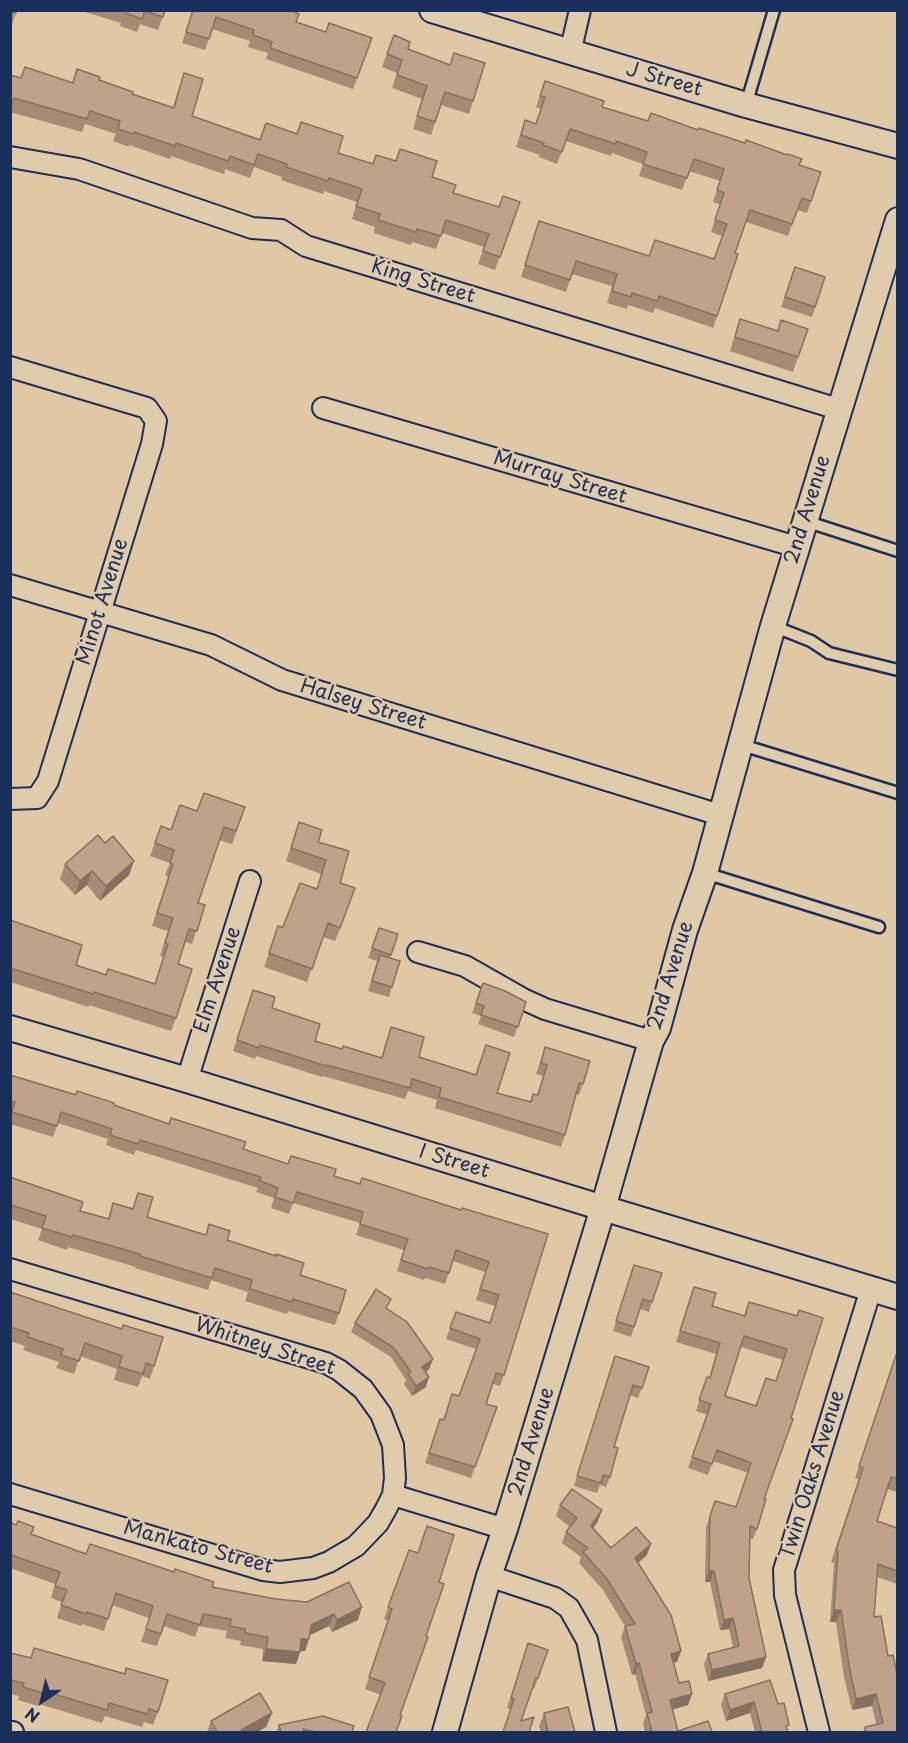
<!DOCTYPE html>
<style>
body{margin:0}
#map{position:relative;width:908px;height:1743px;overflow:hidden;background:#e0c8a5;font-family:"Playpen Sans",sans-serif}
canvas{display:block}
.frame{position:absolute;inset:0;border:12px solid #1b2f5e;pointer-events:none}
.north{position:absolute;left:12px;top:1671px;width:60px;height:60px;-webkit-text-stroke:4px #e0ccaa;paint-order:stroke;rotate:215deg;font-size:16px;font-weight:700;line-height:24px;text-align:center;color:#1b2f5e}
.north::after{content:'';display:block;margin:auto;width:21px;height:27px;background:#1b2f5e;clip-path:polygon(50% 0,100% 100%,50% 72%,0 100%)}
</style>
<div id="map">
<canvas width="908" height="1743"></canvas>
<div class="frame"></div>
<div class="north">N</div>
</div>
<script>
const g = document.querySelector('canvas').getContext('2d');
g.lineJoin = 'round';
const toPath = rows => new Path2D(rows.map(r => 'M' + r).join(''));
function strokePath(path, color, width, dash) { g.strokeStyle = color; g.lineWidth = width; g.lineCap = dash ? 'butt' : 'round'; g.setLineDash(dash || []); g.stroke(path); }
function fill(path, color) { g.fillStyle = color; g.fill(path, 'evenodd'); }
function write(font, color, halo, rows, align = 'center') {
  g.font = font + ' "Playpen Sans",sans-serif'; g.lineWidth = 4.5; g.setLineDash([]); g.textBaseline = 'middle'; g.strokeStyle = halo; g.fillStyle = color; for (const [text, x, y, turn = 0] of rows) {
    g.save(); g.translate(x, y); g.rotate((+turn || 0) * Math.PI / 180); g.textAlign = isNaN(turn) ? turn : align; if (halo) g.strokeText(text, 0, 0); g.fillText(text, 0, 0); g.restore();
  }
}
const service = toPath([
 [746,105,774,10],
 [805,521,898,551],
 [773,626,811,641,829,653,898,670],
 [742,745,898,793],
 [705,873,879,927]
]);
const minor = toPath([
 [570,53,580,10],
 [10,157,79,169,252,228,281,230,306,246,838,409],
 [10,367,147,408,156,421,152,444,48,781,37,798,10,799],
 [323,408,797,547],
 [10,585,211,645,282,680,720,815],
 [418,952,465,966,523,999,545,1009,651,1041],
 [187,1080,250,881],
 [10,1269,326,1363,339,1370,363,1389,381,1414,393,1445,395,1478,393,1495,386,1509,378,1523,356,1546,329,1562,313,1568,280,1572,263,1570,10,1494],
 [393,1495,505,1529],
 [489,1576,555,1598,569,1608,587,1640,606,1732],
 [10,1732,13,1732],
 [819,1732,785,1595,784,1570,871,1289]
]);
const tertiary = toPath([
 [432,10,746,105,898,146],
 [10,1028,187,1080,603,1208,898,1297],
 [445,1732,489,1576,505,1529,603,1208,651,1041,658,1028,685,930,705,873,773,626,898,220]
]);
strokePath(service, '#1b2f5e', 15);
strokePath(minor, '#1b2f5e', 24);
strokePath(tertiary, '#1b2f5e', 28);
strokePath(service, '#e0ccaa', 10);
strokePath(minor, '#e0ccaa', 20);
strokePath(tertiary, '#e0ccaa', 24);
fill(toPath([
 [10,10,16,13,11,27,10,26],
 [85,10,165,10,158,30,140,24,137,32,120,26,121,23,85,12],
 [193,10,281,10,296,22,326,32,372,38,353,89,266,59,268,53,248,47,250,41,212,29,205,50,182,43],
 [394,35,408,49,450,65,454,53,473,101,469,114,441,105,431,135,413,129,422,99,392,88,397,73,382,67],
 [77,69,132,94,173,107,184,73,192,116,260,139,338,153,373,164,395,161,400,149,432,177,453,193,499,207,520,202,495,270,478,264,484,247,442,233,436,249,412,242,411,245,374,233,375,227,352,219,357,202,324,191,323,194,281,180,282,177,254,167,250,178,225,169,224,174,171,156,170,159,129,145,129,147,113,141,116,134,85,124,82,132,10,112,10,75,20,78,72,83],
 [545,81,602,107,648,121,799,165,821,172,807,213,797,210,788,236,746,222,735,253,738,254,713,328,655,308,653,313,628,305,627,309,607,303,612,286,572,274,566,292,521,277,539,221,649,256,714,259,722,236,711,232,720,205,713,202,720,181,689,171,682,190,639,176,643,164,612,153,611,156,566,141,557,164,539,157,540,155,516,147,525,120,535,124,541,109,536,107],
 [795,267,825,277,812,317,781,307],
 [740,319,777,331,781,320,798,357,793,372,730,351],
 [245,807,232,844,219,840,198,903,205,905,192,944,185,942,178,964,176,1018,171,1031,89,1005,89,1007,10,982,10,920,76,965,106,974,155,984,163,957,160,956,168,931,152,926,168,877,165,875,170,863,150,856,161,826,171,830,197,811],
 [299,822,318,842,340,883,355,888,335,941,323,937,307,982,264,967,278,926,283,927,317,889,321,874,286,861],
 [105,843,134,861,129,875,100,901,87,885,75,895,60,879,65,864],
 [379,928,398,934,390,958,392,987,389,997,368,991,377,961,368,958],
 [483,983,526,1002,514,1037,478,1024,481,1016,472,1013],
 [253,990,272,1008,315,1041,341,1049,381,1058,391,1027,419,1057,497,1093,530,1102,533,1094,537,1095,543,1076,536,1074,545,1047,583,1084,579,1095,576,1094,565,1135,561,1147,435,1108,437,1100,408,1091,405,1099,323,1076,322,1077,256,1056,255,1059,233,1051],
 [10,1075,114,1105,288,1164,334,1176,360,1184,548,1234,504,1375,500,1386,493,1384,486,1404,497,1407,471,1478,425,1463,440,1419,443,1420,452,1394,459,1396,476,1349,446,1339,456,1312,489,1323,495,1306,476,1300,485,1272,453,1261,445,1284,425,1278,424,1280,397,1271,404,1250,356,1235,360,1223,293,1203,289,1214,271,1208,274,1198,256,1192,258,1188,136,1150,134,1155,106,1145,108,1139,58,1123,53,1137,10,1124],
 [10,1177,80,1211,108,1219,113,1203,133,1209,138,1193,147,1217,206,1235,209,1224,227,1240,300,1275,339,1313,335,1325,288,1311,287,1314,245,1301,248,1292,211,1280,208,1290,135,1268,136,1267,68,1247,67,1250,38,1240,42,1229,10,1219],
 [631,1274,652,1302,649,1312,640,1309,631,1337,613,1331],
 [694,1287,712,1306,744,1316,749,1302,797,1316,764,1499,757,1529,753,1539,750,1538,749,1578,766,1657,762,1668,708,1681,704,1664,708,1654,733,1647,729,1629,720,1630,710,1582,705,1582,706,1527,715,1501,736,1507,748,1473,713,1461,708,1475,688,1468,707,1415,696,1411,707,1377,709,1378,716,1354,676,1342],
 [741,1347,783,1360,776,1381,756,1406,725,1396],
 [10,1292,154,1366,150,1379,142,1376,138,1387,114,1380,117,1369,80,1356,74,1374,56,1368,59,1362,23,1350,25,1346,10,1341],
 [388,1309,433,1359,429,1369,426,1372,426,1387,412,1396,404,1384,406,1380,391,1357,351,1332,355,1323],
 [897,1351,897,1492,887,1489,877,1521,897,1528,897,1584,877,1577,874,1617,897,1732,863,1732,865,1727,876,1724,872,1706,852,1710,844,1677,836,1622,830,1622,834,1563,831,1562,859,1479,855,1478],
 [612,1366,649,1367,638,1398,630,1395,614,1447,610,1477,606,1487,600,1485,597,1493,574,1486],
 [560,1505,598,1521,593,1528,611,1548,647,1555,638,1563,681,1651,677,1662,674,1663,679,1683,692,1694,688,1705,672,1710,678,1731,712,1732,645,1732,643,1724,646,1715,635,1674,632,1675,621,1637,625,1626,603,1590,579,1563,581,1557,562,1543,566,1532,570,1527,556,1516],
 [10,1522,31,1534,86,1554,212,1587,358,1620,332,1632,329,1626,310,1635,305,1651,300,1651,296,1664,262,1661,263,1649,240,1645,241,1641,225,1638,227,1631,199,1626,195,1637,164,1626,157,1646,141,1642,149,1618,112,1605,104,1631,82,1624,81,1626,57,1618,62,1602,51,1598,55,1584,10,1568],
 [409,1550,439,1582,426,1636,400,1715,396,1732,381,1695,365,1689,388,1621,384,1619],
 [34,1648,158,1712,153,1725,144,1722,142,1727,105,1716,102,1723,39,1704,38,1706,18,1700,19,1696,10,1694,10,1653,31,1658],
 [548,1650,534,1689,532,1688,521,1721,510,1709,507,1708,525,1653],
 [770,1680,788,1732,755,1732,750,1713,726,1721,721,1705,725,1694],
 [272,1713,266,1727,257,1732,207,1732,211,1721],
 [544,1713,575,1732,541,1732,539,1726],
 [279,1725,352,1732,276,1732]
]), '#a58a76');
fill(toPath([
 [134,861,129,875,100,901,106,886],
 [92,871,87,885,75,895,80,881],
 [433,1359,429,1369,419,1377,422,1367],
 [429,1377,426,1387,412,1396,416,1386],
 [602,1510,598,1521,587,1537,591,1526],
 [651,1544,647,1555,631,1569,635,1558],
 [709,1571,714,1571,710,1582,705,1582],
 [362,1607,358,1620,332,1632,337,1620],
 [834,1610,841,1610,836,1622,830,1622],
 [334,1614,329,1626,306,1637,311,1625],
 [733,1618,729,1629,720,1630,724,1620],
 [301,1639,309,1639,305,1651,297,1651],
 [266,1649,300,1652,296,1664,262,1661],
 [681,1651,677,1662,667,1665,671,1654],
 [766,1657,762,1668,708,1681,712,1670],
 [639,1663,635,1674,632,1675,636,1664],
 [692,1694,688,1705,666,1711,670,1700],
 [876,1694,872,1706,852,1710,856,1699],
 [754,1702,750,1713,726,1721,730,1710],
 [272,1713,266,1727,257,1732,240,1732,241,1730]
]), '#867160');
const building = toPath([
 [10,10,17,10,16,13,10,12,10,10],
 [125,10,165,10,163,17,145,11,142,19,125,13,125,10],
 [193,10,290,10,299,14,296,22,326,32,329,23,372,38,357,78,270,48,272,42,253,35,254,30,216,17,209,39,186,32,193,10],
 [394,35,410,42,408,49,450,65,454,53,485,63,473,101,445,92,435,122,417,116,427,86,397,75,402,60,387,54,394,35],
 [25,67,73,83,77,69,100,77,99,80,133,92,132,94,174,108,184,73,203,79,192,116,260,140,266,123,297,134,301,122,343,136,338,153,373,164,376,155,396,161,400,149,437,161,432,177,456,185,453,193,499,207,503,196,520,202,500,257,483,251,489,234,446,220,441,236,417,229,416,232,378,220,380,214,356,206,362,189,329,178,328,181,286,167,287,164,258,154,254,165,230,156,228,161,176,143,175,146,134,132,133,134,118,129,120,121,90,111,87,119,14,98,10,108,10,75,21,78,25,67],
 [545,81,604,101,602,107,648,121,651,113,698,130,699,128,745,143,746,140,787,155,788,154,802,159,799,165,821,172,811,201,802,198,792,224,750,210,735,253,738,254,717,316,659,296,657,301,632,293,631,297,612,291,617,274,576,261,570,280,525,265,539,221,649,256,655,240,714,259,727,224,715,220,724,193,717,190,724,169,694,159,687,178,643,164,647,152,616,141,616,144,570,129,562,152,543,145,544,143,521,135,525,120,536,124,545,97,540,96,545,81],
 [795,267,825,277,815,307,785,297,795,267],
 [740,319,778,331,781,320,808,329,798,357,735,337,740,319],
 [204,793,245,807,236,831,224,827,198,903,205,905,197,931,189,929,178,964,192,969,176,1018,94,992,93,994,10,968,10,920,82,945,76,965,106,975,108,969,155,984,168,944,165,943,173,918,157,913,173,864,170,863,174,850,155,843,161,826,171,830,180,805,197,811,204,793],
 [299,822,322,830,318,842,349,851,340,883,355,888,340,928,328,923,312,969,269,953,278,926,283,927,300,883,317,889,326,860,291,848,299,822],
 [98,835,105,843,113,836,134,861,106,886,92,871,80,881,65,864,98,835],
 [379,928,398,934,391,955,372,948,379,928],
 [380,955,400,961,392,987,372,981,380,955],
 [483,983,505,991,526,1002,518,1027,481,1015,484,1006,476,1003,483,983],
 [253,990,275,997,272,1008,320,1024,315,1041,342,1049,343,1046,382,1058,391,1027,424,1037,419,1057,476,1075,486,1045,510,1053,497,1093,531,1102,533,1094,538,1095,547,1065,541,1063,545,1047,590,1061,583,1084,579,1083,565,1135,439,1097,441,1088,412,1079,410,1088,327,1065,326,1066,260,1045,259,1048,237,1040,253,990],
 [10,1075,76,1095,77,1091,114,1103,114,1105,169,1124,171,1118,246,1142,243,1149,288,1164,291,1156,336,1169,334,1176,360,1184,362,1178,461,1210,462,1208,548,1234,504,1375,496,1373,486,1404,497,1407,475,1467,429,1453,440,1419,444,1420,452,1394,459,1396,480,1339,450,1328,456,1312,490,1323,499,1295,480,1289,489,1262,456,1250,449,1273,429,1267,428,1269,401,1260,408,1239,360,1224,363,1212,297,1192,293,1203,275,1197,278,1188,260,1181,261,1177,140,1140,138,1144,110,1135,112,1129,61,1112,57,1126,12,1112,15,1102,10,1101,10,1075],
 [10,1177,83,1202,80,1211,109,1219,113,1203,133,1209,138,1193,153,1197,147,1217,206,1235,209,1224,230,1231,227,1240,276,1256,276,1254,304,1263,300,1275,346,1290,339,1313,293,1299,292,1302,250,1289,252,1280,215,1268,212,1278,140,1256,140,1254,73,1235,72,1237,42,1228,46,1216,11,1205,10,1208,10,1177],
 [634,1265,662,1273,652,1302,643,1299,634,1327,616,1321,634,1265],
 [694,1287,716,1293,712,1306,745,1316,749,1302,797,1316,799,1310,823,1318,791,1418,793,1419,764,1499,766,1499,757,1529,750,1526,749,1578,766,1657,712,1670,708,1654,739,1646,733,1618,724,1620,714,1571,709,1571,710,1516,715,1501,736,1507,751,1463,717,1450,712,1464,692,1457,711,1404,699,1400,707,1377,710,1378,720,1343,680,1331,694,1287],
 [744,1336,787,1349,776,1381,766,1378,756,1406,725,1396,744,1336],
 [376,1289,391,1299,386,1308,407,1322,433,1359,422,1367,429,1377,416,1386,408,1374,411,1372,394,1348,355,1323,376,1289],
 [10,1292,122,1329,123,1325,163,1337,154,1366,146,1363,143,1374,119,1367,122,1356,85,1343,79,1361,61,1355,63,1349,28,1337,29,1333,10,1327,10,1292],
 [897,1352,897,1479,891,1477,877,1521,897,1528,897,1571,878,1564,874,1617,881,1616,888,1656,893,1655,897,1674,897,1732,866,1732,865,1727,883,1723,876,1694,856,1699,849,1665,841,1610,834,1610,838,1551,836,1550,863,1468,859,1466,897,1352],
 [615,1356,649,1367,642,1388,633,1385,614,1447,618,1448,610,1477,603,1475,601,1483,577,1476,615,1356],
 [572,1489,602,1510,591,1526,611,1548,636,1527,651,1544,635,1558,671,1615,681,1651,671,1654,679,1683,689,1681,692,1694,670,1700,678,1731,708,1721,712,1732,652,1732,647,1713,652,1712,639,1663,636,1664,625,1626,635,1624,607,1579,583,1552,588,1548,566,1532,577,1518,560,1505,572,1489],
 [18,1521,34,1527,31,1534,86,1554,90,1544,174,1572,175,1569,214,1582,212,1587,276,1599,307,1602,349,1582,362,1607,337,1620,334,1614,311,1625,309,1639,301,1639,300,1652,266,1649,268,1637,245,1633,245,1629,230,1626,231,1619,203,1614,200,1625,167,1614,161,1634,146,1629,153,1606,116,1593,108,1619,87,1612,86,1614,61,1605,67,1590,55,1586,60,1572,11,1555,10,1556,10,1522,16,1525,18,1521],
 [427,1526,454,1535,439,1582,444,1584,426,1636,428,1637,400,1715,402,1716,396,1732,366,1732,385,1683,369,1677,392,1609,388,1607,409,1550,418,1553,427,1526],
 [528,1643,548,1650,538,1678,536,1678,521,1721,534,1717,529,1732,503,1732,514,1699,511,1698,528,1643],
 [34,1648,125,1674,126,1668,168,1680,158,1712,149,1709,147,1714,109,1703,107,1710,44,1691,43,1693,23,1687,24,1683,10,1680,10,1653,31,1658,34,1648],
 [770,1680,778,1704,784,1703,789,1725,786,1726,788,1732,762,1732,754,1702,730,1710,725,1694,770,1680],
 [260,1693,272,1713,241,1730,243,1732,217,1732,211,1721,260,1693],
 [568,1707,575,1732,548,1732,544,1713,568,1707],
 [323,1716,354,1726,352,1732,315,1732,303,1729,304,1732,281,1732,279,1725,323,1716]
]);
fill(building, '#c0a189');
strokePath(building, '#867160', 1.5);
write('20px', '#1b2f5e', '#e0ccaa', [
 ["J Street",664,80,16],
 ["King Street",423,282,17],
 ["Murray Street",560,478,17],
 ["2nd Avenue",808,510,-73],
 ["Minot Avenue",103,602,-73],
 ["Halsey Street",363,705,17],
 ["2nd Avenue",671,976,-73],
 ["Elm Avenue",218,980,-72],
 ["I Street",454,1162,17],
 ["Whitney Street",265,1347,18],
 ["2nd Avenue",532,1442,-73],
 ["Twin Oaks Avenue",813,1475,-73],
 ["Mankato Street",198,1548,15]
]);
</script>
